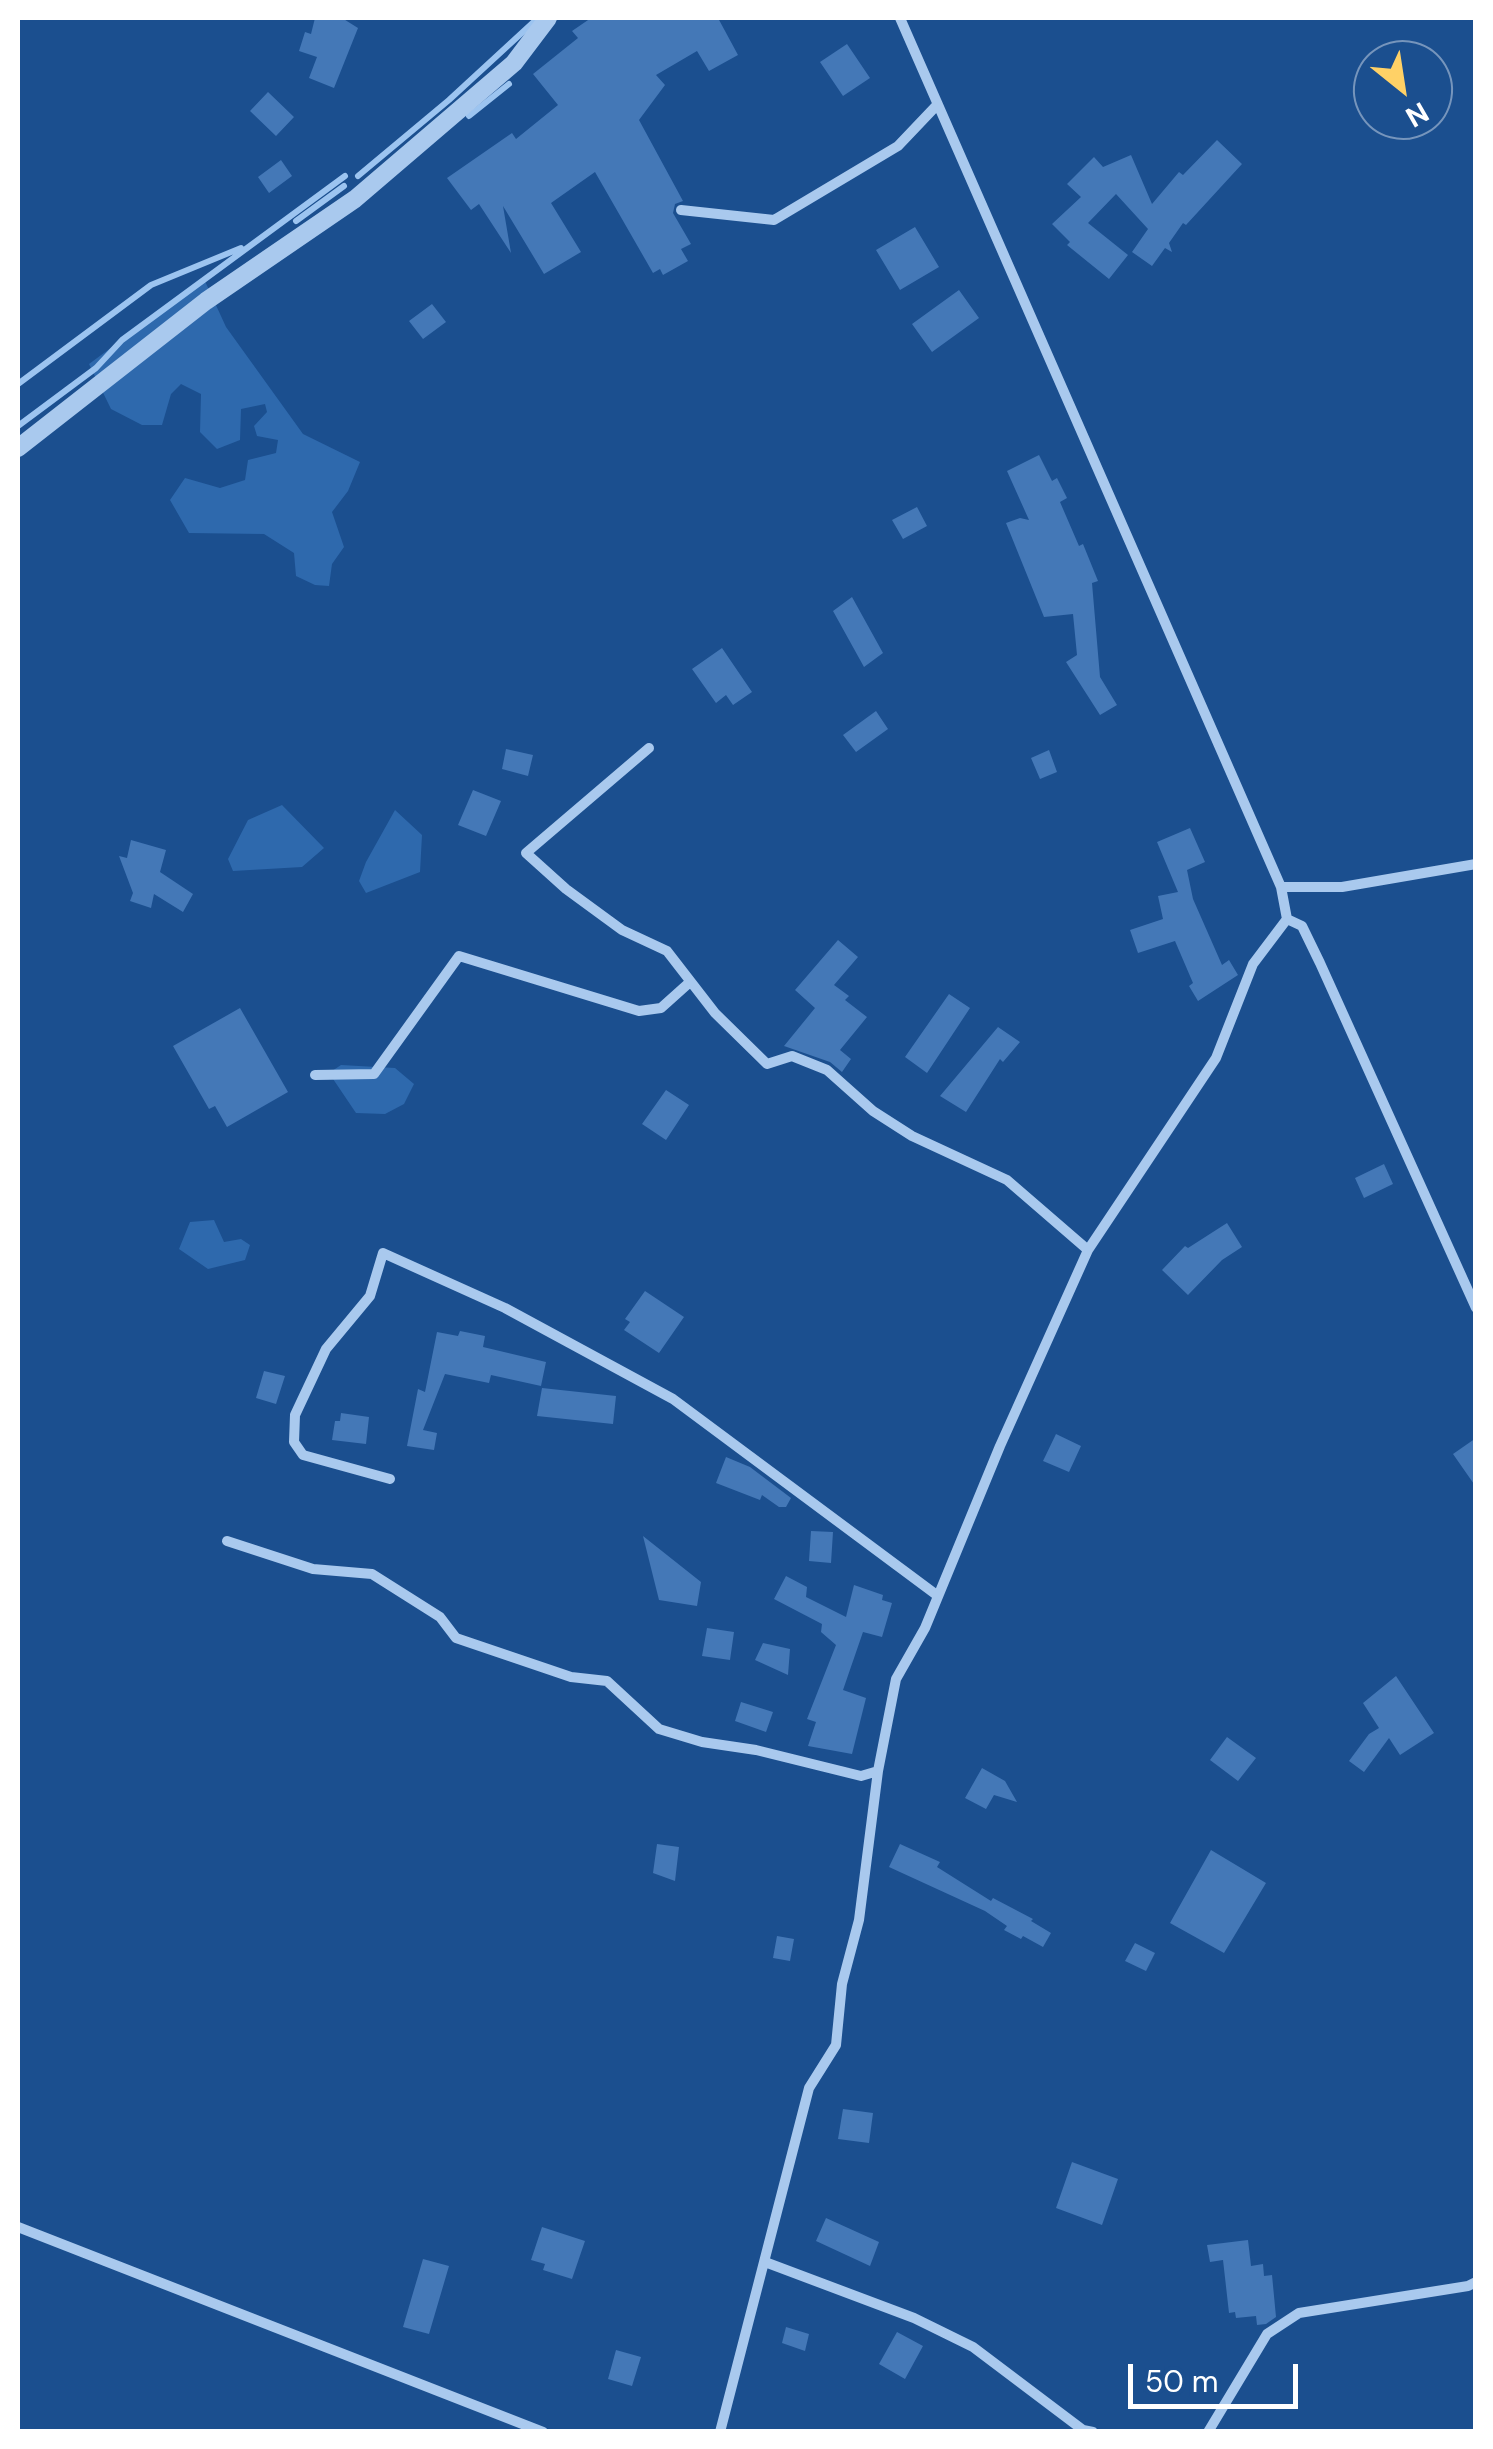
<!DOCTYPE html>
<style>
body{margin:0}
#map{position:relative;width:1493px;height:2449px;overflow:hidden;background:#1b4f8f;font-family:"DM Sans",sans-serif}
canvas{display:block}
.frame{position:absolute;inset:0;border:20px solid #fff;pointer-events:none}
.north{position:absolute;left:1353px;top:40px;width:100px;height:100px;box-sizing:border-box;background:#1b4f8f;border:2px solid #7695bc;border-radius:50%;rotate:150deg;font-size:28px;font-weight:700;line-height:40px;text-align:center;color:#fff}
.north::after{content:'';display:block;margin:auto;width:35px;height:45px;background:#ffd166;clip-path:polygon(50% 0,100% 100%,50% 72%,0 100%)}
.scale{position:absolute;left:1128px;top:2364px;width:170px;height:45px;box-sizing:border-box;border:5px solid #fff;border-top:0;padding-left:12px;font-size:30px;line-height:35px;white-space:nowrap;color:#fff;-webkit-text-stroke:8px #1b4f8f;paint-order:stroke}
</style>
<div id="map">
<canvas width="1493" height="2449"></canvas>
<div class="frame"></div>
<div class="north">N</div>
<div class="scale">50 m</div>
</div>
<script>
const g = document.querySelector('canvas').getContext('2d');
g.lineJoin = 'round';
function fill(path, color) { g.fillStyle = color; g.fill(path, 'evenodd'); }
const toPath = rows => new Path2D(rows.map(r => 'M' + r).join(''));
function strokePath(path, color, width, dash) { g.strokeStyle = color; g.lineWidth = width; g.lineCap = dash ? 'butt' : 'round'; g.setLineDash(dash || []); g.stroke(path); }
fill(toPath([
 [204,279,226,327,303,434,360,462,348,491,332,512,344,547,332,564,329,586,315,585,296,576,294,553,264,534,189,533,170,500,185,478,220,488,245,480,248,460,276,453,278,440,257,436,254,426,267,412,265,404,241,409,240,440,217,449,200,432,201,394,181,384,171,394,162,425,142,425,111,409,89,364],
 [282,805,324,848,302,867,233,871,228,859,248,820],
 [395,810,422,835,420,872,366,893,359,881,366,862],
 [341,1065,395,1068,414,1084,404,1104,385,1114,356,1113,329,1073],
 [214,1220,224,1242,241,1239,250,1245,245,1260,208,1269,179,1249,190,1222]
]), '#2e69ad');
strokePath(toPath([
 [469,116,509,84],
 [358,176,449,100,538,18],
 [296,221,344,186],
 [18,384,151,285,241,248],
 [18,426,96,368,122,340,345,176]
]), '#9cc4f0', 6);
fill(toPath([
 [315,18,342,18,358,28,334,88,309,78,317,57,299,51,305,32,311,34],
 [591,18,718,18,738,55,709,71,697,51,656,75,665,85,639,120,683,201,675,204,673,213,691,244,681,249,688,261,663,275,660,269,653,273,595,172,551,203,581,252,544,274,503,206,511,253,479,204,471,210,447,178,512,133,516,139,558,105,533,74,578,38,572,31],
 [847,44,870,78,843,96,820,62],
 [268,92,294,117,276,136,250,111],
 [1217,140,1242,164,1186,225,1183,223,1169,243,1172,252,1165,248,1152,266,1132,252,1148,229,1116,194,1088,223,1128,255,1109,279,1067,245,1070,242,1052,224,1081,197,1067,184,1094,157,1103,167,1131,155,1152,204,1179,172,1183,175],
 [281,160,292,176,269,193,258,177],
 [915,227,939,267,900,290,876,250],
 [959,290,979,318,932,352,912,324],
 [432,304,446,322,423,339,409,321],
 [1039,455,1052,481,1057,478,1067,498,1060,502,1079,546,1083,544,1098,581,1092,583,1100,677,1117,705,1100,715,1066,662,1077,655,1073,614,1044,617,1006,523,1020,518,1029,520,1007,471],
 [917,507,927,526,903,539,892,520],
 [852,597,883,653,864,667,833,611],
 [722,648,752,692,733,705,726,695,716,703,692,669],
 [876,711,888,729,856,752,843,735],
 [506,749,533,755,528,776,502,769],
 [1049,750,1057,772,1040,779,1031,758],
 [473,790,501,801,486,836,458,825],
 [1190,828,1205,862,1187,870,1193,899,1222,965,1229,960,1238,975,1198,1001,1189,986,1193,983,1175,941,1138,953,1130,930,1163,919,1158,896,1178,892,1157,842],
 [131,840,166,850,160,872,193,894,183,912,154,894,151,908,130,901,133,893,119,856,127,858],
 [838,940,858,957,834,985,849,996,845,1000,867,1017,840,1050,851,1059,842,1072,830,1062,784,1046,815,1008,795,990],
 [949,994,970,1008,927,1073,905,1057],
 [240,1008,288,1092,227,1127,215,1106,209,1109,173,1046],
 [998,1027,1020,1042,1003,1062,1000,1059,966,1112,940,1096],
 [666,1090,689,1105,666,1140,642,1124],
 [1384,1164,1393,1184,1364,1198,1355,1178],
 [1227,1223,1242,1247,1222,1260,1188,1295,1162,1270,1185,1246,1188,1248],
 [645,1291,684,1317,659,1353,624,1330,630,1322,625,1319],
 [460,1331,485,1336,483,1347,546,1362,541,1386,491,1375,489,1383,445,1374,423,1430,437,1433,434,1450,407,1446,418,1389,425,1392,437,1332,458,1336],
 [264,1371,285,1376,276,1404,256,1398],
 [542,1388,616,1396,613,1424,537,1416],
 [341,1413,369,1417,366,1444,332,1440,335,1421,340,1421],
 [1056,1434,1081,1446,1069,1472,1043,1461],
 [1476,1438,1476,1487,1453,1454],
 [726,1457,750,1467,791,1498,786,1507,779,1507,762,1495,760,1500,716,1483],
 [811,1531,833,1532,831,1563,809,1561],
 [643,1536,701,1582,697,1606,659,1600],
 [786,1576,807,1587,806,1597,846,1617,854,1585,883,1595,882,1600,892,1603,882,1637,863,1632,843,1690,866,1698,852,1754,808,1746,816,1722,807,1719,836,1645,821,1632,822,1624,774,1599],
 [707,1628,734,1632,730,1660,702,1656],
 [763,1643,790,1649,788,1675,755,1660],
 [1396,1676,1434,1733,1400,1755,1389,1738,1364,1772,1349,1761,1369,1734,1379,1728,1363,1703],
 [741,1702,773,1712,766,1732,735,1721],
 [1227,1737,1256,1758,1238,1781,1210,1760],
 [982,1768,1005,1781,1017,1802,994,1795,986,1809,965,1798],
 [657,1844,679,1847,675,1881,653,1873],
 [900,1844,940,1862,937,1867,991,1901,993,1898,1033,1919,1031,1921,1051,1933,1043,1947,1023,1936,1021,1939,1004,1930,1007,1926,985,1911,889,1867],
 [1211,1850,1266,1883,1224,1953,1170,1923],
 [777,1936,794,1939,790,1961,773,1958],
 [1135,1943,1155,1953,1146,1971,1125,1961],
 [843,2109,873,2113,869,2143,838,2139],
 [1072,2162,1118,2179,1102,2225,1056,2208],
 [826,2218,879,2242,870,2266,816,2241],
 [542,2227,585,2241,572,2279,543,2270,545,2264,531,2260],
 [1248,2240,1251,2266,1263,2264,1264,2276,1272,2275,1276,2317,1266,2324,1257,2325,1256,2316,1236,2318,1235,2312,1229,2313,1223,2260,1210,2262,1207,2245],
 [423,2259,449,2266,429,2334,403,2327],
 [786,2327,809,2334,805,2351,782,2343],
 [897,2332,923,2346,905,2379,879,2364],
 [616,2350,641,2357,632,2386,608,2379]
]), '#4478b7');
strokePath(toPath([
 [681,210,774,220,898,146,937,105],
 [649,748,526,853,566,889,622,930,667,951,715,1013,767,1064,792,1056,827,1070,873,1111,912,1136,1007,1180,1088,1250],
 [1281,887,1342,887,1476,864],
 [1287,919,1302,926,1320,963,1476,1308],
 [315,1075,374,1074,459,956,639,1011,661,1008,690,982],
 [390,1479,303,1455,294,1442,295,1415,326,1349,370,1296,383,1253,505,1308,673,1399,938,1596],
 [227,1541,313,1569,372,1574,440,1617,456,1638,571,1677,607,1681,659,1729,702,1742,756,1750,861,1776,878,1771],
 [18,2227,543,2432],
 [765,2262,914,2318,973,2347,1083,2430,1093,2432],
 [720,2432,809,2088,836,2045,842,1984,859,1920,878,1771,896,1679,925,1628,1000,1446,1088,1250,1216,1058,1253,964,1287,919,1281,887,900,18],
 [1208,2432,1267,2334,1299,2313,1468,2286,1476,2282]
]), '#a9c9ee', 10);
strokePath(toPath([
 [18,448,206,301,355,199,514,63,548,18]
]), '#a9c9ee', 18);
</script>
